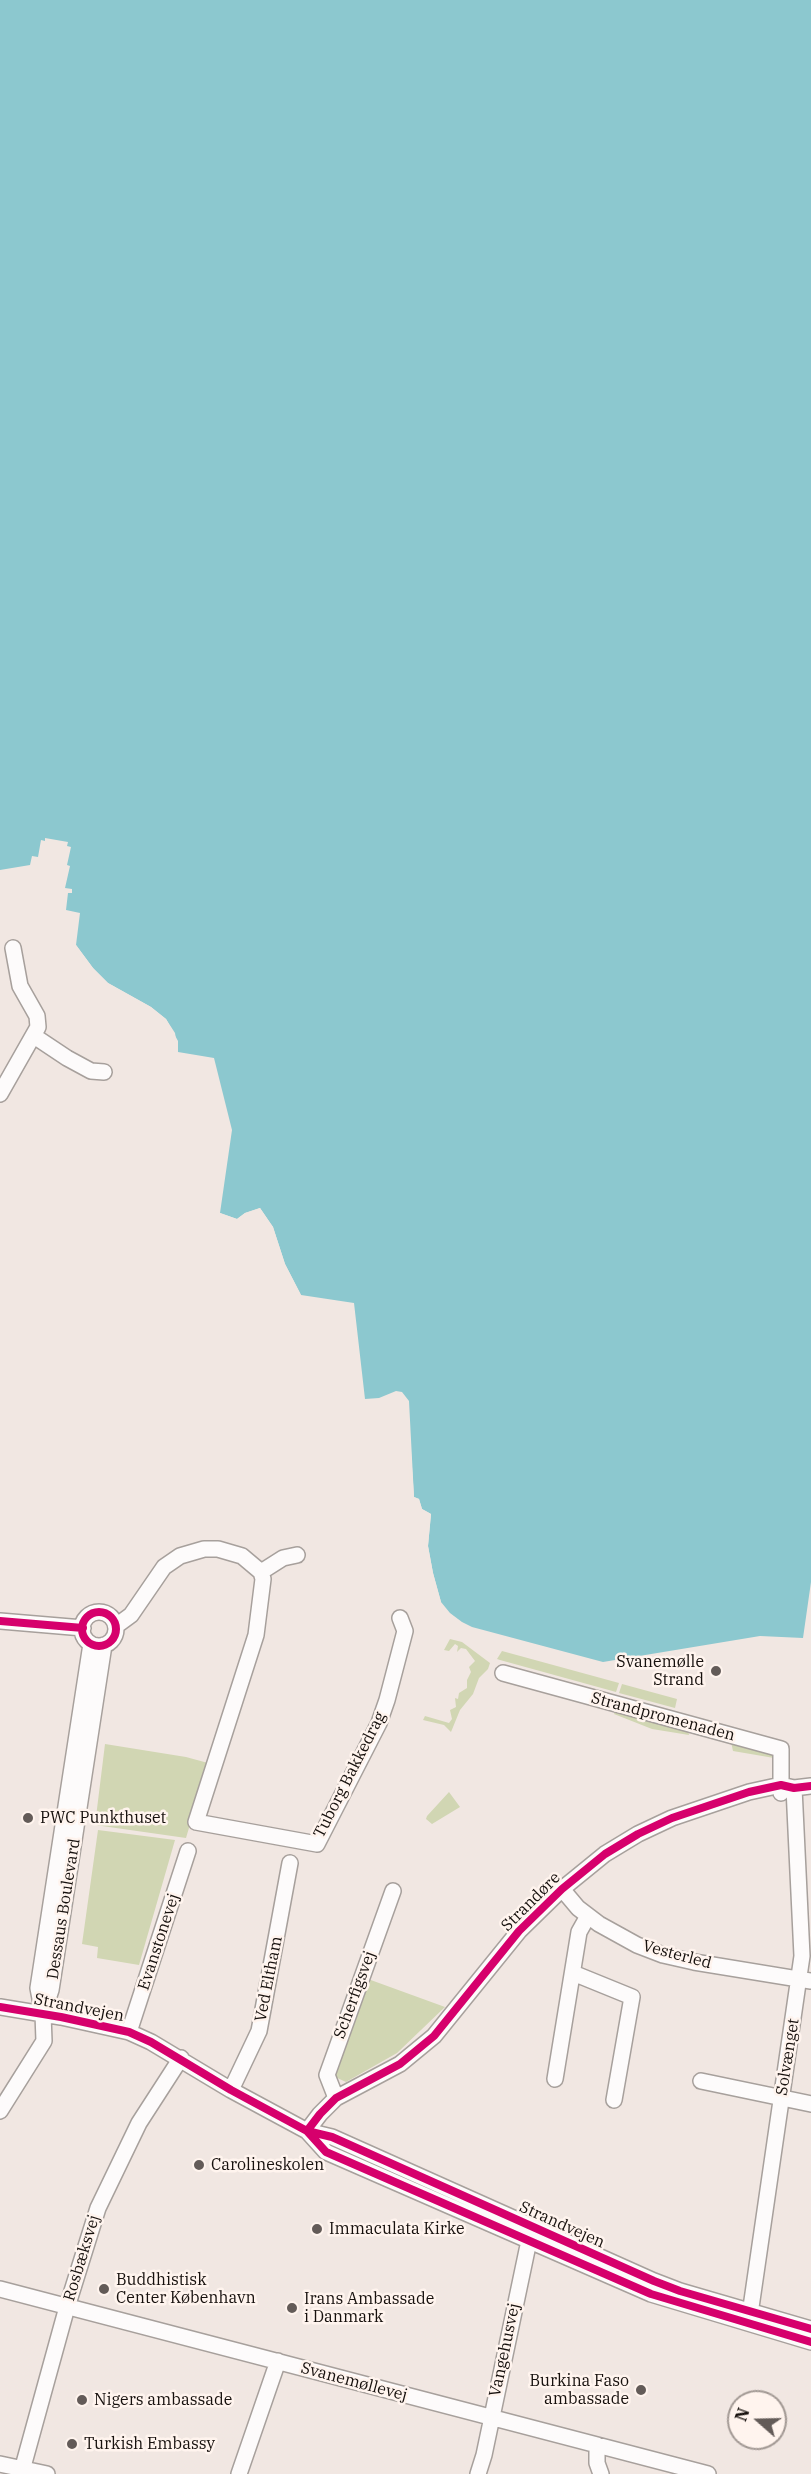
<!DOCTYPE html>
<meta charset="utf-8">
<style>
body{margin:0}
#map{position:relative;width:811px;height:2474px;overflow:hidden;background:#f1e7e2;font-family:"IBM Plex Serif",serif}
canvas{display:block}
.north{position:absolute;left:727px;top:2390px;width:60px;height:60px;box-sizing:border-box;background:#fff4ee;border:2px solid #a29994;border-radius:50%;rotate:290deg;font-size:16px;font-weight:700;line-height:24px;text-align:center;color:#16100d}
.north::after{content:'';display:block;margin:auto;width:21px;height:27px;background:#635b58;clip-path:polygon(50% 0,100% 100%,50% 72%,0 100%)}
</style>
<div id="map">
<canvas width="811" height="2474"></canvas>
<div class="north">N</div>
</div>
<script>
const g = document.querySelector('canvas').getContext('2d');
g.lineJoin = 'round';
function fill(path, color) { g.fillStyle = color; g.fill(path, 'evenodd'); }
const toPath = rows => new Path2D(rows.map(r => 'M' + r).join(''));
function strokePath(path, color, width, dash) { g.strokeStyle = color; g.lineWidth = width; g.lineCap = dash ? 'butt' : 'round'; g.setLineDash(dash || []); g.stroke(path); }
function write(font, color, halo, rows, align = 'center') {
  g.font = font + ' "IBM Plex Serif",serif'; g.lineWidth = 5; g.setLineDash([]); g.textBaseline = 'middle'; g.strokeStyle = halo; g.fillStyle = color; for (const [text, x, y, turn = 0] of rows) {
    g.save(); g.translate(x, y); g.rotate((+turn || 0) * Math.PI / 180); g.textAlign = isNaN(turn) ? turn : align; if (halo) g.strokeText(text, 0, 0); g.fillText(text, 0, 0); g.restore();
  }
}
fill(toPath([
 [450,1639,462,1642,490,1663,488,1669,479,1678,473,1694,460,1710,451,1732,444,1725,423,1720,425,1716,449,1723,452,1719,450,1710,456,1707,455,1698,458,1699,459,1693,467,1688,467,1680,471,1672,469,1667,475,1661,466,1649,461,1648,457,1652,458,1646,455,1644,449,1651,444,1650],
 [502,1651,619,1683,616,1692,500,1660,497,1659],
 [622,1684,677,1699,675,1708,619,1693],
 [615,1710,688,1730,689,1735,652,1729,614,1714],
 [731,1742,772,1754,774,1758,733,1751],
 [105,1744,186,1757,208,1763,186,1838,95,1825],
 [449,1792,460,1807,432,1824,426,1819,427,1816],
 [98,1830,175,1840,139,1965,97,1958,98,1947,82,1944],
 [368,1979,445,2007,397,2053,346,2082,333,2076]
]), '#d1d6b3');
fill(toPath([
 [0,0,811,0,811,1582,803,1638,760,1636,603,1662,472,1627,462,1622,450,1613,441,1602,433,1573,428,1546,431,1514,422,1509,419,1499,414,1497,409,1401,402,1392,396,1391,379,1398,365,1399,354,1303,301,1295,285,1264,273,1227,260,1208,245,1213,237,1219,220,1213,232,1130,214,1058,178,1052,178,1041,166,1019,151,1007,108,983,93,968,76,945,80,913,66,910,68,893,72,893,72,889,65,888,70,866,67,865,71,847,67,846,68,842,45,838,45,841,41,840,38,857,32,856,30,865,0,870]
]), '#8cc8cf');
fill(toPath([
 [76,945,93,968,108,983,151,1007,166,1019,175,1033,178,1052,175,1052,172,1034,164,1021,150,1010,106,985,83,961,75,949],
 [260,1208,273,1227,285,1264,301,1295,297,1294,282,1265,270,1229,259,1211,246,1215,238,1222,220,1216,220,1213,237,1219,245,1213],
 [411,1452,414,1497,419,1499,422,1509,431,1514,428,1546,433,1573,441,1602,438,1602,430,1574,425,1547,427,1515,420,1511,417,1501,411,1498,408,1453]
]), '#f1e7e2');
const minor = toPath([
 [34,1036,67,1058,91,1071,104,1072],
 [0,1094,38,1027,37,1016,20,986,13,948],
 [261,1572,263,1579,256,1635,196,1822,317,1844,379,1723,387,1700,405,1631,400,1618],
 [261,1572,283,1558,297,1555],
 '82 1629a17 17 0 1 1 34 0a17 17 0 1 1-34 0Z',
 [0,1621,83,1628],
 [116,1626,131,1615,164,1567,180,1556,204,1549,218,1549,242,1556,261,1572],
 [503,1673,781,1749,781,1793],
 [562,1889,578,1908,599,1924,637,1945,663,1955,694,1962,811,1981],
 [573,1973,632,1997,614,2100],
 [0,2007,61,2017,129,2032,151,2042,231,2090,307,2131,332,2137,654,2281,680,2291,811,2329],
 [43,2014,51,1990,104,1645],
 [129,2032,188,1851],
 [555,2079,579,1932,588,1916],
 [701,2081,811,2104],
 [231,2090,259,2031,290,1863],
 [336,2098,327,2075,393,1891],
 [0,2111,44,2041,43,2014,38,1988,91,1644],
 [307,2131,320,2114,336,2098,400,2064,434,2036,519,1931,562,1889,605,1854,638,1834,672,1818,749,1792,781,1785,794,1788,811,1786],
 [307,2131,326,2152,651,2294,811,2342],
 [0,2289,708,2474],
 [749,2321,802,1956,794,1788],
 [597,2445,597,2463,601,2474],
 [0,2464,47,2474],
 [21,2474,67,2307,98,2208,139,2123,181,2058],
 [239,2474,278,2361],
 [478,2474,484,2455,531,2231]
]);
strokePath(minor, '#a7a09c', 18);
strokePath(minor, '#fdfbfb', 15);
strokePath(toPath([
 '82 1629a17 17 0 1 1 34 0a17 17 0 1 1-34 0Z',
 [0,1621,83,1628],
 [0,2007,61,2017,129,2032,151,2042,231,2090,307,2131,332,2137,654,2281,680,2291,811,2329],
 [307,2131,320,2114,336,2098,400,2064,434,2036,519,1931,562,1889,605,1854,638,1834,672,1818,749,1792,781,1785,794,1788,811,1786],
 [307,2131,326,2152,651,2294,811,2342]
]), '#d6006c', 8);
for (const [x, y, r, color] of [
 [716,1671,6,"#635b58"],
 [28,1818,6,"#635b58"],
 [199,2165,6,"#635b58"],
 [317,2229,6,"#635b58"],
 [104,2289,6,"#635b58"],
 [292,2308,6,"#635b58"],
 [641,2390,6,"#635b58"],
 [82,2400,6,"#635b58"],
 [72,2444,6,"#635b58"]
]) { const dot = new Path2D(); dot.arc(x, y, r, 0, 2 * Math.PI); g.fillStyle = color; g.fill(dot); strokePath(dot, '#fff4ee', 2); }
write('16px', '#16100d', '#fff4ee', [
 ["Svanemølle",704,1662,"right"],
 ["Strand",704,1680,"right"],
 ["PWC Punkthuset",40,1818],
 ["Carolineskolen",211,2165],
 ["Immaculata Kirke",329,2229],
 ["Buddhistisk",116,2280],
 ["Center København",116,2298],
 ["Irans Ambassade",304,2299],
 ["i Danmark",304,2317],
 ["Burkina Faso",629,2381,"right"],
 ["ambassade",629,2399,"right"],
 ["Nigers ambassade",94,2400],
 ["Turkish Embassy",84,2444]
], 'left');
write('16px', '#16100d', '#fff4ee', [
 ["Strandpromenaden",663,1717,15],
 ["Tuborg Bakkedrag",350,1775,-63],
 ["Strandøre",531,1902,-45],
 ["Dessaus Boulevard",64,1909,-81],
 ["Evanstonevej",159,1942,-72],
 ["Vesterled",677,1955,15],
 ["Ved Eltham",269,1979,-79],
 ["Scherfigsvej",355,1995,-70],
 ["Strandvejen",79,2008,11],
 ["Solvænget",788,2057,-81],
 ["Strandvejen",562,2225,24],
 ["Rosbæksvej",82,2258,-73],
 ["Vangehusvej",505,2350,-78],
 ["Svanemøllevej",354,2382,15]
]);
</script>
